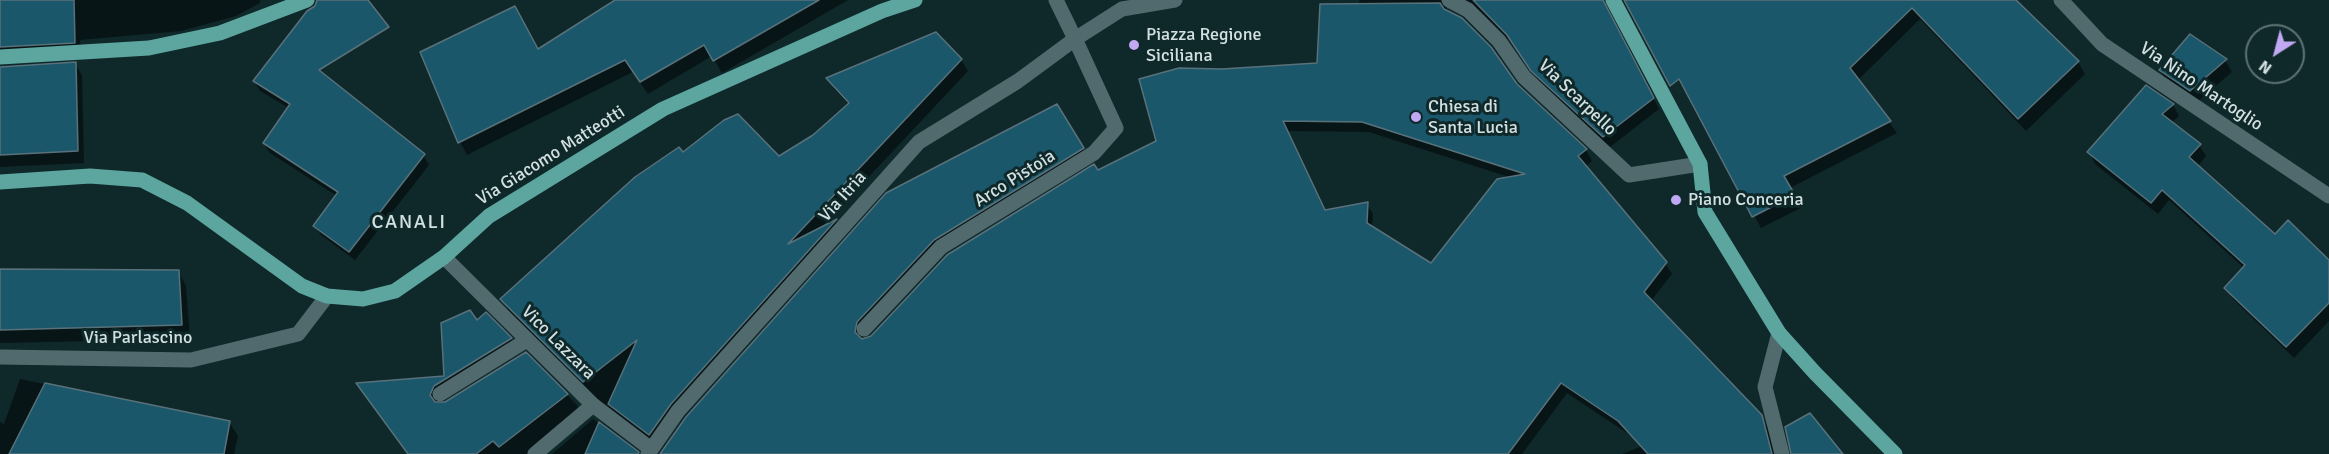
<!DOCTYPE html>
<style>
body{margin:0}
#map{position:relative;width:2329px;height:454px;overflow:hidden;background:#0f282a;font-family:Signika,sans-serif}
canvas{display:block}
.north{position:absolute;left:2245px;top:24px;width:60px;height:60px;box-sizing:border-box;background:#0f282a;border:2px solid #5d7274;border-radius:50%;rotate:216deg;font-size:16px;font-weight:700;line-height:24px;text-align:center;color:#d2e0e2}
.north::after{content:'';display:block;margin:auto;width:21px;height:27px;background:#c0a8f3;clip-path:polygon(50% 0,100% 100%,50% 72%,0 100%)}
</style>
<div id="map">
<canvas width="2329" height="454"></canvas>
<div class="north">N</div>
</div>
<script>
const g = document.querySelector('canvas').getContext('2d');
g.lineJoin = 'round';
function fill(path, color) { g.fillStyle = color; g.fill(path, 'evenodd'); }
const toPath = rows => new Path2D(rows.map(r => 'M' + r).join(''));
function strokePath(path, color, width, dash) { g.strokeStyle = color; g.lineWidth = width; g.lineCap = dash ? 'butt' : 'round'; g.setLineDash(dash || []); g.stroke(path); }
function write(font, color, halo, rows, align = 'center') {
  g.font = font + ' Signika,sans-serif'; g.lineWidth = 6; g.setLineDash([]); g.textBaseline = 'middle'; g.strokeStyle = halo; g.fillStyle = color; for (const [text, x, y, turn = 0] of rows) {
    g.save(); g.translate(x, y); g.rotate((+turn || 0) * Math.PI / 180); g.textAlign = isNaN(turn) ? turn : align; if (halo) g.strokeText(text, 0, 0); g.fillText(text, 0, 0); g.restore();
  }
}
fill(toPath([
 [0,0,260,0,260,3,236,16,181,31,80,40,81,54,0,62],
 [617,0,848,0,722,73,712,56,648,94,633,72,467,155,460,142,538,51],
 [1360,0,1582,0,1625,45,1659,109,1610,147,1539,81,1514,45,1482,13,1456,1,1449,3,1445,11,1516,85,1586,150,1592,161,1585,167,1665,263,1672,274,1650,302,1761,416,1768,428,1775,454,1622,454,1645,445,1567,393,1522,454,660,454,1057,106,1089,159,940,251,862,333,861,341,872,337,1097,172,1157,142,1222,71,1319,64],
 [1288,131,1369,132,1512,178,1431,265,1372,228,1373,214,1367,204,1325,211],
 [1645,0,2014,0,2078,62,2085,74,2026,131,1920,19,1858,80,1897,133,1790,188,1801,208,1761,228,1718,148],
 [2191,36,2225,60,2232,72,2197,102,2167,82,2160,70],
 [961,60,968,71,820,229,836,221,842,232,656,446,608,409,509,311,502,299,683,155,778,158,814,136,849,105,835,90,828,78],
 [75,64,82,75,84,163,0,167,0,68],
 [254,81,423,155,429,165,355,260,321,235,315,226,337,196,270,153,264,144,289,108,260,91],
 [2146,87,2173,105,2179,116,2171,123,2199,145,2206,156,2198,166,2275,236,2329,262,2329,321,2294,358,2233,299,2226,288,2244,268,2169,200,2158,214,2095,164,2089,152],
 [0,271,178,271,186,286,190,339,0,343],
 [486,314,511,339,517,349,440,397,437,404,446,404,526,354,577,405,583,416,538,454,407,454,358,384,446,377,477,322],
 [20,379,229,422,238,436,234,454,0,454,0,422,4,424],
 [593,419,638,453,638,454,552,454]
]), '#0007');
const building = toPath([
 [0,0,74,0,75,43,0,47,0,0],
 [317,0,368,0,389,27,319,70,425,154,349,252,313,226,338,192,263,143,290,104,253,81,307,11,315,6,317,0],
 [615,0,819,0,713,61,704,45,640,82,625,60,458,143,420,52,515,6,538,49,615,0],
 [1473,0,1603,0,1654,98,1603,137,1531,71,1507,35,1473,0],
 [1624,0,2016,0,2079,61,2018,119,1912,8,1850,68,1891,121,1784,176,1795,195,1752,217,1679,79,1670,86,1624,0],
 [1440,3,1444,9,1462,18,1491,47,1517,84,1587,149,1578,156,1667,262,1644,292,1762,415,1772,454,1648,454,1618,421,1561,383,1508,454,660,454,686,417,886,193,1057,104,1084,148,934,240,857,322,855,332,862,339,871,336,947,255,1094,164,1098,170,1156,141,1139,79,1179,68,1222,69,1317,63,1320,4,1440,3],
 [1283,121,1362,122,1525,174,1497,179,1431,263,1367,223,1368,202,1325,210,1283,121],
 [936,32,962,59,788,244,837,219,671,404,649,435,608,404,637,340,583,382,500,299,635,177,679,147,683,152,724,120,738,114,779,156,813,135,849,103,826,78,936,32],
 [2190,34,2227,59,2190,91,2159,70,2190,34],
 [76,62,78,151,0,155,0,67,76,62],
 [2146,85,2174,104,2162,114,2201,144,2189,157,2275,234,2288,220,2329,260,2329,303,2286,347,2224,288,2245,265,2162,190,2151,203,2087,152,2146,85],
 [0,269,179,270,182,325,0,330,0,269],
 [470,310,477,320,486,312,512,338,434,386,430,395,435,402,445,402,526,352,568,394,499,447,493,441,476,454,408,454,356,383,444,376,441,323,470,310],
 [45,383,230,421,224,454,9,454,45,383],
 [1810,413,1843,454,1791,454,1785,427,1810,413],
 [599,422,639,452,638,454,585,454,599,422]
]);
fill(building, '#1a576a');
strokePath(building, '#59717a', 1.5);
strokePath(toPath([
 [1449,0,1468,10,1499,41,1524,77,1629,175,1700,164],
 [2061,0,2102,44,2329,196],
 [444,257,593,405,651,449],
 [864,329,941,247,1094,153,1116,128,1075,39,1122,9,1175,0],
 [1779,333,1765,387,1782,454],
 [0,357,191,360,298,334,327,296],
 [440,394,527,340],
 [535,454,593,405],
 [648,454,678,411,919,142,1018,81,1075,39,1056,0]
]), '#506a6d', 15);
strokePath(toPath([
 [1613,0,1700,164,1705,212,1779,333,1815,373,1895,454],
 [0,57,149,48,220,33,307,0],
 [0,182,90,176,142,180,187,203,302,286,327,296,363,299,395,291,444,257,489,216,663,109,882,11,915,0]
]), '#5da59f', 15);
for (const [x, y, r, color] of [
 [1134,45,6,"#c0a8f3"],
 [1416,117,6,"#c0a8f3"],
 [1676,200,6,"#c0a8f3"]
]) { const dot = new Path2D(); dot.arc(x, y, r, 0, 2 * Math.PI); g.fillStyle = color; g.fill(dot); strokePath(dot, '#0f282a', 2); }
write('18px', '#d2e0e2', '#0f282a', [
 ["Piazza Regione",1146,35],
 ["Siciliana",1146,56],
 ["Chiesa di",1428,107],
 ["Santa Lucia",1428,128],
 ["Piano Conceria",1688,200]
], 'left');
write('18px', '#d2e0e2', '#0f282a', [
 ["Via Nino Martoglio",2201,87,34],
 ["Via Scarpello",1577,98,44],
 ["Via Giacomo Matteotti",551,156,-32],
 ["Arco Pistoia",1015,179,-32],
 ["Via Itria",843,197,-48],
 ["Via Parlascino",138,338],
 ["Vico Lazzara",558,343,45]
]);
g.letterSpacing = '1.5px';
write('20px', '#d2e0e2', '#0f282a', [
 ["CANALI",409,223]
]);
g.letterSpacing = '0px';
</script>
